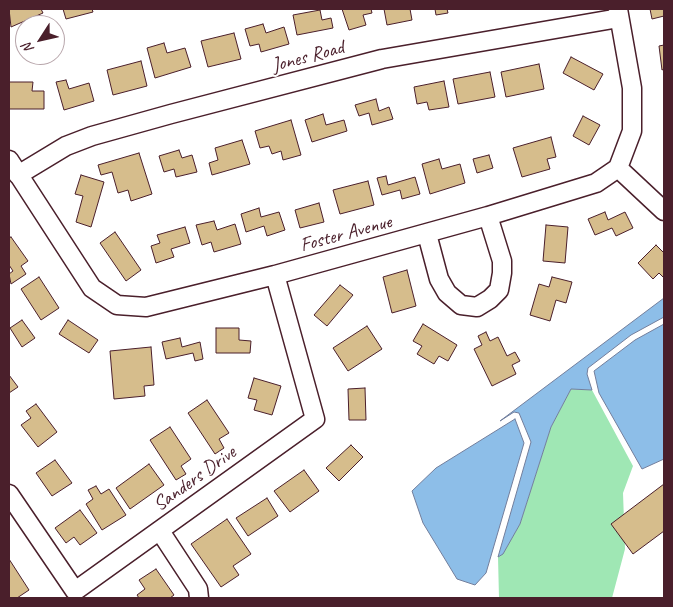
<!DOCTYPE html>
<style>
body{margin:0}
#map{position:relative;width:673px;height:607px;overflow:hidden;background:#fff;font-family:Caveat,sans-serif}
canvas{display:block}
.frame{position:absolute;inset:0;border:10px solid #4a1f2b;pointer-events:none}
.north{position:absolute;left:15px;top:15px;width:50px;height:50px;box-sizing:border-box;background:#fff;border:1px solid #b7a5aa;border-radius:50%;rotate:235deg;font-size:14px;font-weight:700;line-height:20px;text-align:center;color:#4a1f2b}
.north::after{content:'';display:block;margin:auto;width:18px;height:22px;background:#4a1f2b;clip-path:polygon(50% 0,100% 100%,50% 72%,0 100%)}
</style>
<div id="map">
<canvas width="673" height="607"></canvas>
<div class="frame"></div>
<div class="north">N</div>
</div>
<script>
const g = document.querySelector('canvas').getContext('2d');
g.lineJoin = 'round';
function fill(path, color) { g.fillStyle = color; g.fill(path, 'evenodd'); }
const toPath = rows => new Path2D(rows.map(r => 'M' + r).join(''));
function strokePath(path, color, width, dash) { g.strokeStyle = color; g.lineWidth = width; g.lineCap = dash ? 'butt' : 'round'; g.setLineDash(dash || []); g.stroke(path); }
function write(font, color, halo, rows, align = 'center') {
  g.font = font + ' Caveat,sans-serif'; g.lineWidth = 4; g.setLineDash([]); g.textBaseline = 'middle'; g.strokeStyle = halo; g.fillStyle = color; for (const [text, x, y, turn = 0] of rows) {
    g.save(); g.translate(x, y); g.rotate((+turn || 0) * Math.PI / 180); g.textAlign = isNaN(turn) ? turn : align; if (halo) g.strokeText(text, 0, 0); g.fillText(text, 0, 0); g.restore();
  }
}
fill(toPath([
 [571,389,592,390,633,466,623,493,625,549,612,598,499,598,498,557,503,553,520,524,551,427]
]), '#9fe7b4');
const water = toPath([
 [664,298,664,317,631,335,588,368,587,374,592,390,571,389,551,427,520,524,503,554,498,557,531,442,519,413,514,412,500,421,664,298],
 [664,324,664,459,642,469,599,393,594,371,635,340,664,324],
 [515,419,524,443,486,573,475,585,457,579,423,523,412,491,436,468,515,419]
]);
fill(water, '#8dbee8');
strokePath(water, '#727e9c', 1);
const building = toPath([
 [9,9,41,9,43,13,11,27,9,9],
 [63,9,92,9,93,12,66,19,63,9],
 [342,9,371,9,372,13,363,15,366,25,349,30,342,9],
 [384,9,410,9,412,20,387,25,384,9],
 [435,9,447,9,448,13,436,15,435,9],
 [650,9,664,9,664,16,652,19,650,9],
 [320,10,322,20,331,18,333,28,297,35,293,15,320,10],
 [263,24,266,33,284,27,289,44,261,52,259,44,250,46,245,29,263,24],
 [234,33,241,59,208,67,201,41,234,33],
 [164,43,167,53,185,48,191,67,155,78,147,48,164,43],
 [664,45,664,69,662,70,659,46,664,45],
 [571,57,603,74,594,90,563,73,571,57],
 [141,61,147,86,113,95,107,70,141,61],
 [539,64,544,89,506,97,501,72,539,64],
 [490,72,495,97,458,104,453,79,490,72],
 [66,80,69,89,89,83,94,101,64,110,56,82,66,80],
 [444,81,449,107,429,110,427,102,417,104,414,87,444,81],
 [9,82,33,82,32,91,44,91,44,109,9,109,9,82],
 [376,99,379,111,389,107,393,119,372,125,369,113,359,116,355,105,376,99],
 [323,114,326,125,344,120,347,131,312,142,305,120,323,114],
 [583,116,600,125,589,145,573,136,583,116],
 [291,120,301,155,283,160,281,151,272,154,269,146,260,148,255,131,291,120],
 [551,137,556,157,547,159,550,169,522,177,513,148,551,137],
 [242,140,250,164,212,175,209,163,218,160,215,148,242,140],
 [179,150,182,158,192,155,197,172,176,177,174,169,164,172,159,156,179,150],
 [139,153,152,194,131,201,128,190,118,193,112,172,101,175,98,165,139,153],
 [489,155,493,168,477,173,473,159,489,155],
 [439,159,442,169,460,164,465,183,430,194,422,164,439,159],
 [81,175,104,182,91,227,76,222,83,196,75,194,81,175],
 [386,176,388,185,415,177,420,194,402,199,400,190,382,195,377,178,386,176],
 [368,181,374,205,340,214,333,190,368,181],
 [319,203,324,222,300,228,295,210,319,203],
 [259,208,261,217,279,212,285,230,267,236,264,226,246,232,241,214,259,208],
 [605,212,608,220,625,212,633,228,616,236,612,228,595,235,588,219,605,212],
 [214,221,217,230,235,224,241,244,214,252,211,242,202,245,196,225,214,221],
 [546,225,568,227,565,263,543,261,546,225],
 [185,227,190,243,171,249,174,257,156,263,151,246,160,243,157,235,185,227],
 [115,232,141,270,126,281,100,243,115,232],
 [11,237,28,261,21,266,26,274,11,284,9,274,13,271,9,265,9,238,11,237],
 [656,245,664,253,664,278,659,273,653,279,638,263,656,245],
 [407,270,416,306,392,313,383,277,407,270],
 [39,277,59,308,41,320,21,289,39,277],
 [552,277,572,282,566,303,556,300,550,321,530,315,539,284,549,287,552,277],
 [340,285,353,295,327,326,314,315,340,285],
 [22,320,35,338,22,347,10,328,22,320],
 [68,320,98,340,89,353,59,334,68,320],
 [423,324,457,345,448,361,439,356,434,364,417,354,422,346,413,341,423,324],
 [367,326,382,349,348,371,333,348,367,326],
 [216,328,239,328,239,340,251,341,250,353,216,353,216,328],
 [486,332,490,341,498,337,507,356,515,352,520,361,512,365,516,374,492,386,474,349,482,345,478,336,486,332],
 [180,338,182,347,200,342,203,359,195,361,193,353,166,359,162,342,180,338],
 [151,347,154,385,144,386,145,396,114,399,110,351,151,347],
 [9,375,18,387,9,393,9,375],
 [254,378,281,386,272,415,254,410,257,400,248,398,254,378],
 [365,388,366,420,349,420,348,389,365,388],
 [207,400,229,433,219,439,224,448,215,454,188,413,207,400],
 [36,404,57,432,38,447,21,425,31,418,26,411,36,404],
 [170,427,191,459,181,466,186,474,176,480,150,440,170,427],
 [351,445,363,457,339,481,326,468,351,445],
 [55,460,72,483,52,496,36,473,55,460],
 [149,464,164,485,130,509,116,488,149,464],
 [304,470,319,491,290,512,274,491,304,470],
 [664,484,664,531,633,554,611,524,664,484],
 [96,486,101,494,109,489,126,515,102,530,86,504,93,499,88,490,96,486],
 [267,498,278,516,248,536,236,518,267,498],
 [80,510,97,533,80,545,74,537,66,543,55,528,80,510],
 [227,519,251,554,233,566,239,575,221,587,191,544,227,519],
 [9,559,29,590,17,598,9,598,9,559],
 [156,569,174,595,170,598,139,598,137,595,145,589,139,580,156,569]
]);
fill(building, '#d6bd8c');
strokePath(building, '#4a1f2b', 1);
const minor = toPath([
 [618,9,632,88,632,131,618,168,664,211],
 [9,160,92,288,117,305,146,307,275,275,488,216,596,183,618,168],
 [18,175,66,146,92,136,171,114,382,59,619,18],
 [427,234,439,279,447,293,461,305,477,307,490,299,499,290,502,273,502,261,488,216],
 [9,494,75,591,315,419,275,275],
 [160,531,198,589,199,598]
]);
strokePath(minor, '#4a1f2b', 21);
strokePath(minor, '#fff', 18);
write('20px', '#4a1f2b', '#fff', [
 ["Jones Road",308,57,-15],
 ["Foster Avenue",346,234,-15],
 ["Sanders Drive",195,479,-36]
]);
</script>
